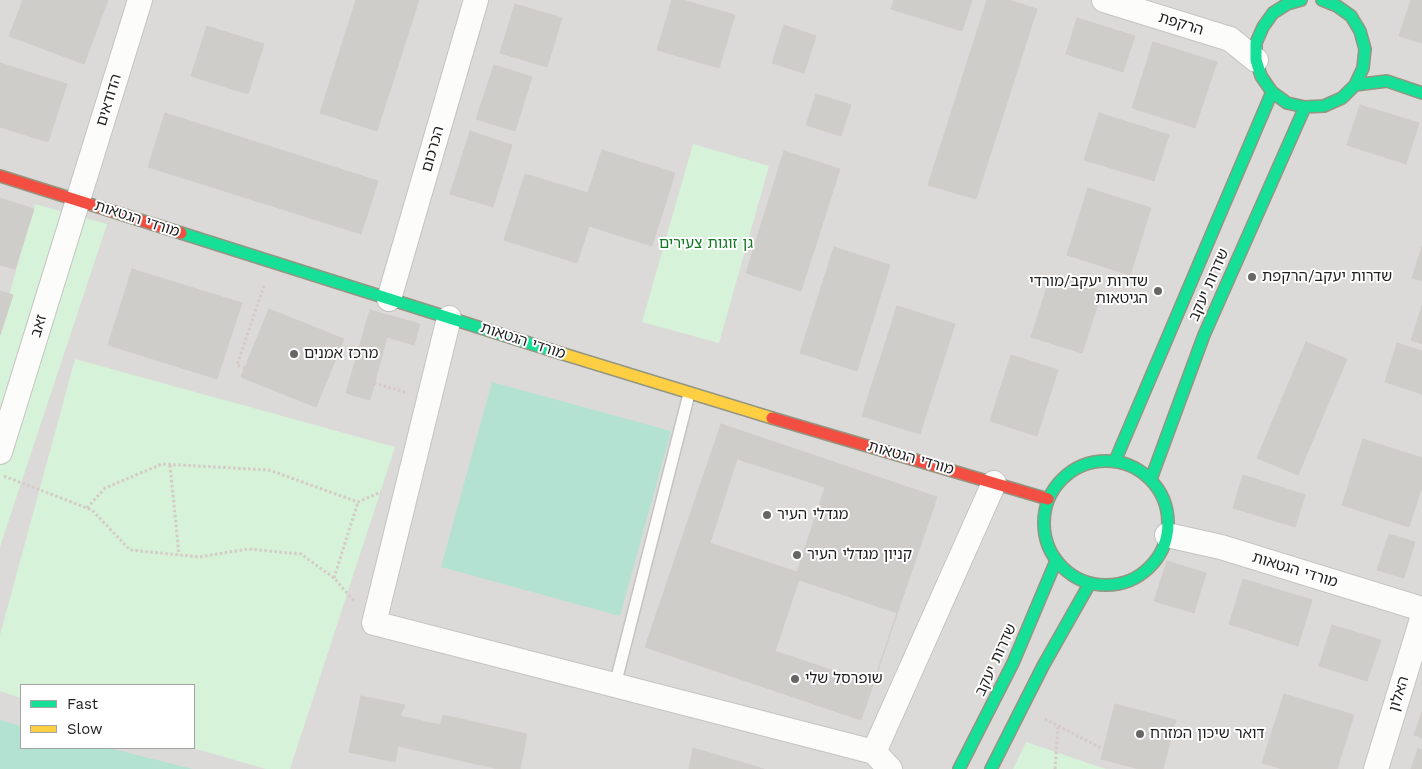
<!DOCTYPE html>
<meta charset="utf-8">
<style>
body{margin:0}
#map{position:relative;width:1422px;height:769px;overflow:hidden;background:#edebe7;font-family:"Work Sans",sans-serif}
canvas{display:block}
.legend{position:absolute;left:20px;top:684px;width:175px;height:65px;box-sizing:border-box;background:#fff;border:1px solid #a5a5a5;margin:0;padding:6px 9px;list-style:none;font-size:15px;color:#1e1e1e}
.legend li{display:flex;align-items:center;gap:10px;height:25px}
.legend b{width:25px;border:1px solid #a5a5a5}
</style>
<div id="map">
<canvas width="1422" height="769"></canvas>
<ul class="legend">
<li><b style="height:6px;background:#16e098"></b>Fast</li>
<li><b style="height:6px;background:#ffcf43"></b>Slow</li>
</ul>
</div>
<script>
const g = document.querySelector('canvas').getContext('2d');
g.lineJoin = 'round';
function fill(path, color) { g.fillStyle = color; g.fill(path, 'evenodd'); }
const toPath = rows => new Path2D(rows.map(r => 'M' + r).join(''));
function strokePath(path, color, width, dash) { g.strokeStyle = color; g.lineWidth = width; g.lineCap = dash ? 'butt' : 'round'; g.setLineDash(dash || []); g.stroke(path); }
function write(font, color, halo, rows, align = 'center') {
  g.font = font + ' "Work Sans","Noto Sans Hebrew",sans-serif'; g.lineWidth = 4; g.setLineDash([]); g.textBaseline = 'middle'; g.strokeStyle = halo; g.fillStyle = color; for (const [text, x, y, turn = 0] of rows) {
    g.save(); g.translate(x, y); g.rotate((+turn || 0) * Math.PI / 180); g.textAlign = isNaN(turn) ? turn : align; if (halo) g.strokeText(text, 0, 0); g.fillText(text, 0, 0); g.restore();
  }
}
fill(toPath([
 [0,0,1422,0,1422,769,0,769],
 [21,685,194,685,194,748,21,748]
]), '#dcdad8');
fill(toPath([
 [958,495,1003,510,1025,547,912,769,798,769,639,721,624,769,574,769,571,768,585,722,396,667,422,584,611,639,636,667,868,734]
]), '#dbdad8');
fill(toPath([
 [693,144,769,166,719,343,642,322],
 [35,204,107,224,0,547,0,327],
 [75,359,395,447,290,769,266,769,193,748,194,685,21,685,21,698,0,691,0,635],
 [1026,742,1106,769,1013,769]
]), '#d6f2d8');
fill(toPath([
 [492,382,671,431,620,616,441,567],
 [0,720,21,726,21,748,109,748,193,769,0,769]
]), '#b4e2d2');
const building = toPath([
 [23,0,108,0,84,64,9,36,23,0],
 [356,0,419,0,377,131,320,113,356,0],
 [672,0,683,0,735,15,719,68,657,50,672,0],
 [894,0,972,0,962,31,891,9,894,0],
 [987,0,1009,0,1037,9,976,199,928,185,987,0],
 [1411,0,1422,0,1422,43,1399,36,1411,0],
 [515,4,562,18,547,67,500,53,515,4],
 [1077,18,1135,36,1123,72,1066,54,1077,18],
 [784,25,816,36,804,73,772,63,784,25],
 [207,26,264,44,248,94,191,76,207,26],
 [1153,42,1217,62,1195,128,1132,108,1153,42],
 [0,63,67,84,48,142,0,127,0,63],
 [494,65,532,77,515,131,476,119,494,65],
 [816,94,851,105,841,136,806,125,816,94],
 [1360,105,1419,123,1406,164,1347,145,1360,105],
 [165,113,378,181,361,234,148,167,165,113],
 [1099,113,1169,135,1154,181,1084,160,1099,113],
 [470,131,512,145,493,207,450,194,470,131],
 [602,150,675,173,652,246,589,226,577,263,504,240,525,174,588,193,602,150],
 [784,151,840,169,801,291,746,273,784,151],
 [1088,188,1151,208,1130,275,1067,255,1088,188],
 [0,198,34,209,15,269,0,265,0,198],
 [1422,246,1422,281,1412,278,1422,246],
 [834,247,890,265,857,371,800,353,834,247],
 [132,269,242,303,217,379,108,345,132,269],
 [1051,275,1102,291,1082,353,1031,337,1051,275],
 [0,291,13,295,0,335,0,291],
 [897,306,955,324,920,434,862,416,897,306],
 [1422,306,1422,344,1411,340,1422,306],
 [269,309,344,339,316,407,241,377,269,309],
 [370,310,420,324,414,345,387,337,370,400,346,393,370,310],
 [1306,342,1347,359,1298,475,1257,458,1306,342],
 [1397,343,1422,351,1422,394,1385,382,1397,343],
 [1011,355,1058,370,1037,436,990,421,1011,355],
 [721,424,937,497,861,720,645,647,721,424],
 [1363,439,1422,458,1422,487,1409,527,1342,505,1363,439],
 [737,459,825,487,797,572,710,543,737,459],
 [1243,475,1305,495,1295,527,1233,508,1243,475],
 [1389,534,1415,542,1404,578,1377,570,1389,534],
 [1167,561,1206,573,1194,613,1154,601,1167,561],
 [1243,579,1312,600,1298,646,1229,624,1243,579],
 [799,580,897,613,873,684,775,651,799,580],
 [1332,625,1381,640,1367,681,1319,666,1332,625],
 [1284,694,1354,715,1337,769,1282,769,1262,763,1284,694],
 [361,696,405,705,400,716,440,725,443,715,527,734,520,769,498,769,398,746,395,762,349,752,361,696],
 [1115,704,1176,720,1163,769,1139,769,1101,759,1115,704],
 [1422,712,1422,738,1414,735,1422,712],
 [693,748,754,766,764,769,689,769,693,748],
 [1418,748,1422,750,1422,769,1411,769,1418,748]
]);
fill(building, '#cfcdca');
strokePath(building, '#d0cdc9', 1);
const lane = toPath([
 [615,685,689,394]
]);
const street = toPath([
 [1104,0,1230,39,1256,60],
 [389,299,476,0],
 [449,318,374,623,874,752,890,769],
 [0,452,140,0],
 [1167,535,1221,547,1422,609],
 [874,752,994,483],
 [1376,769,1422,619]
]);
const fast = toPath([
 [1301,0,1287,4,1273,13,1263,27,1256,43,1256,60,1261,76,1272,92,1287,103,1305,107,1324,106,1342,98,1355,85,1363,68,1365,49,1360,31,1351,16,1337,6,1322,0],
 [1355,85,1387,81,1422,93],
 [181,233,560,353],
 [1115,461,1272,92],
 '1044 523a62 62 0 1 1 124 0a62 62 0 1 1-124 0Z',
 [1151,479,1204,335,1305,107],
 [959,769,1013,663,1056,561],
 [991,769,1043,666,1090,583]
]);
const slow = toPath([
 [560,353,772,418]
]);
const jam = toPath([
 [0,176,181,233],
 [772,418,1048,499]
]);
strokePath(lane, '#c5c4c3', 14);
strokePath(street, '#c5c4c3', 26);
strokePath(fast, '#939680', 14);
strokePath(slow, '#939680', 14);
strokePath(jam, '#939680', 14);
strokePath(toPath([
 [245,368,237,365,264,286],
 [374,383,408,393],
 [170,465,179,555],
 [4,476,92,510,130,550,199,557,248,549,301,554,334,578,355,602],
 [87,508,105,488,162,464,269,470,358,502,381,492],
 [334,578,358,502],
 [1045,719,1103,749],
 [1055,769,1058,727]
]), '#d6cac7', 3, [2.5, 2.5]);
strokePath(lane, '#fcfcfb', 11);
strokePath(street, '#fcfcfb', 24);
strokePath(fast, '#16e098', 11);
strokePath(slow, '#ffcf43', 11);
strokePath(jam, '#f24e42', 11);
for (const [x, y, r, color] of [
 [1252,277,5,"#666664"],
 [1158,291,5,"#666664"],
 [294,354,5,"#666664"],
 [767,515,5,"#666664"],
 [797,555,5,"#666664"],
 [795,679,5,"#666664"],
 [1140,734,5,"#666664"]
]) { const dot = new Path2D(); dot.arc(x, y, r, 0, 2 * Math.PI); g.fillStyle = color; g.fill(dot); strokePath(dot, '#fff', 2); }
write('15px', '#1e1e1e', '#fff', [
 ["הרקפת",1181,24,17],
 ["הדודאים",109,100,-73],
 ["הכרכום",433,149,-74],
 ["מורדי הגטאות",137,219,18],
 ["שדרות יעקב",1209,285,-66],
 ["זאב",39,326,-73],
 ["מורדי הגטאות",523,341,18],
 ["מורדי הגטאות",911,458,16],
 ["מורדי הגטאות",1295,570,17],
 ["שדרות יעקב",996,660,-65],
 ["האלון",1399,694,-73]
]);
write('15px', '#107921', '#fff', [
 ["גן זוגות צעירים",706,244]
]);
write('15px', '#1e1e1e', '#fff', [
 ["שדרות יעקב/הרקפת",1262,277],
 ["שדרות יעקב/מורדי",1148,282,"right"],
 ["הגיטאות",1148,299,"right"],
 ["מרכז אמנים",304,354],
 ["מגדלי העיר",777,515],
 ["קניון מגדלי העיר",807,555],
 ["שופרסל שלי",805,679],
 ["דואר שיכון המזרח",1150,734]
], 'left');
</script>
